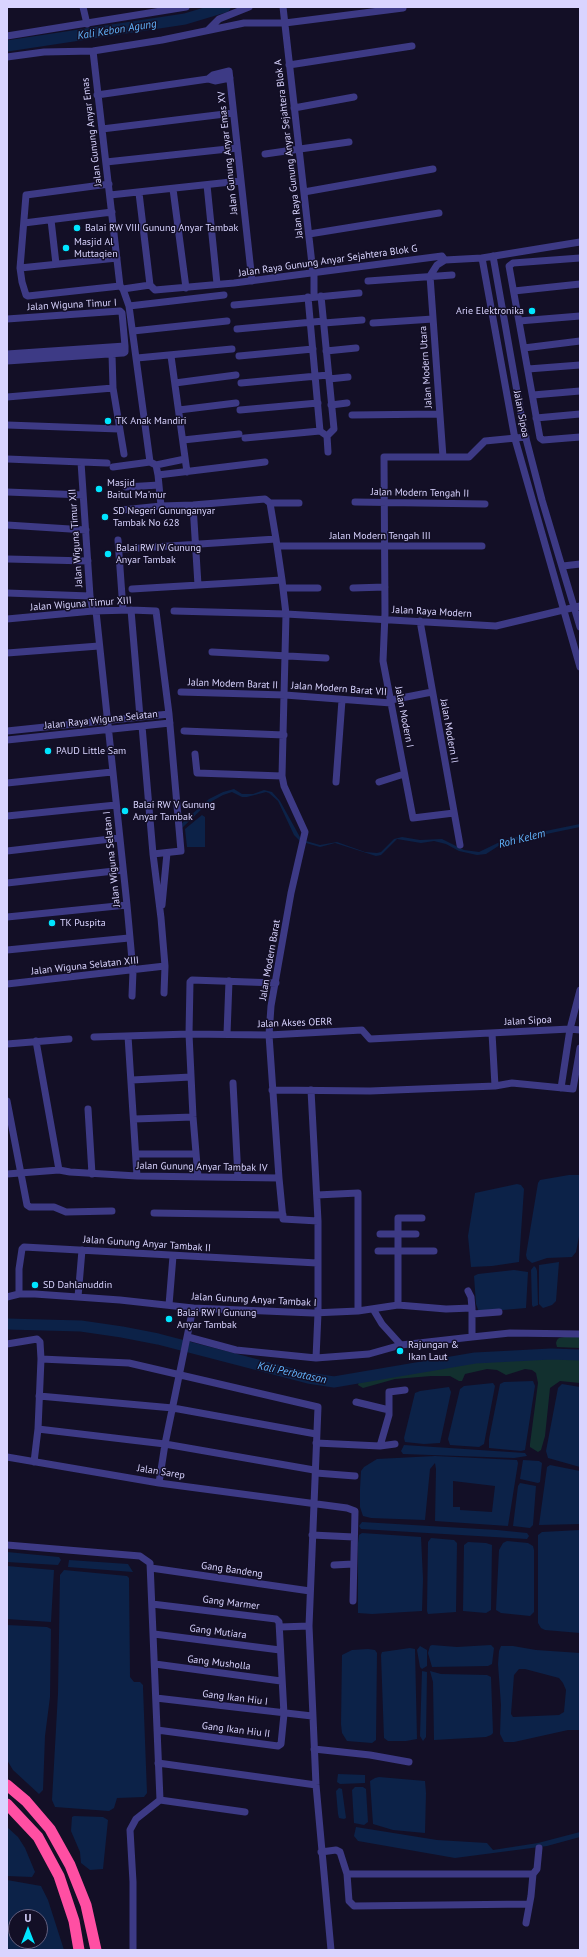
<!DOCTYPE html>
<style>
body{margin:0}
#map{position:relative;width:587px;height:1957px;overflow:hidden;background:#130f26;font-family:"PT Sans",sans-serif}
canvas{display:block}
.frame{position:absolute;inset:0;border:8px solid #d9d4ff;pointer-events:none}
.north{position:absolute;left:8px;top:1909px;width:40px;height:40px;box-sizing:border-box;background:#130f26;border:1px solid #625e7d;border-radius:50%;rotate:0deg;font-size:11px;font-weight:700;line-height:16px;text-align:center;color:#d9d4ff}
.north::after{content:'';display:block;margin:auto;width:14px;height:18px;background:#00e5ff;clip-path:polygon(50% 0,100% 100%,50% 72%,0 100%)}
</style>
<div id="map">
<canvas width="587" height="1957"></canvas>
<div class="frame"></div>
<div class="north">U</div>
</div>
<script>
const g = document.querySelector('canvas').getContext('2d');
g.lineJoin = 'round';
function fill(path, color) { g.fillStyle = color; g.fill(path, 'evenodd'); }
const toPath = rows => new Path2D(rows.map(r => 'M' + r).join(''));
function strokePath(path, color, width, dash) { g.strokeStyle = color; g.lineWidth = width; g.lineCap = dash ? 'butt' : 'round'; g.setLineDash(dash || []); g.stroke(path); }
function write(font, color, halo, rows, align = 'center') {
  g.font = font + ' "PT Sans",sans-serif'; g.lineWidth = 3; g.setLineDash([]); g.textBaseline = 'middle'; g.strokeStyle = halo; g.fillStyle = color; for (const [text, x, y, turn = 0] of rows) {
    g.save(); g.translate(x, y); g.rotate((+turn || 0) * Math.PI / 180); g.textAlign = isNaN(turn) ? turn : align; if (halo) g.strokeText(text, 0, 0); g.fillText(text, 0, 0); g.restore();
  }
}
fill(toPath([
 [564,1337,580,1337,580,1348,557,1347,556,1343,557,1340,559,1338],
 [536,1357,559,1357,580,1359,580,1383,560,1381,550,1388,545,1436,541,1450,538,1452,530,1447,530,1444,538,1383,536,1373,532,1370,525,1369,506,1375,497,1370,487,1369,465,1374,462,1381,459,1381,450,1376,431,1376,395,1379,363,1388,358,1385,359,1381,363,1379,375,1378,396,1372,464,1361,476,1362]
]), '#12302f');
fill(toPath([
 [234,789,242,794,253,794,264,790,272,792,280,801,301,839,300,841,294,835,278,801,269,793,266,792,247,797,242,797,232,792,223,795,207,804,182,828,181,824,209,799,223,792],
 [202,815,205,817,205,847,187,847,185,829],
 [580,824,580,827,503,843,486,854,477,855,459,851,446,844,434,841,421,843,397,839,381,855,376,856,335,843,320,847,306,843,306,841,320,845,337,842,365,852,377,853,381,852,394,839,402,837,420,840,442,839,464,850,479,852,506,839],
 [569,1175,580,1175,580,1231,576,1252,572,1257,547,1258,532,1263,527,1259,526,1255,538,1183,540,1180],
 [517,1184,521,1185,524,1189,519,1262,492,1266,471,1267,468,1236,475,1193],
 [559,1262,556,1301,552,1305,543,1308,539,1304,539,1265],
 [534,1266,536,1268,537,1271,538,1305,533,1307,532,1305,531,1270],
 [514,1270,528,1272,526,1308,479,1312,476,1304,474,1276,478,1274],
 [533,1381,535,1386,525,1450,521,1451,489,1448,489,1439,500,1384,504,1382],
 [493,1383,495,1386,484,1444,479,1447,450,1445,448,1439,460,1389,464,1386],
 [562,1384,580,1387,580,1467,548,1458,546,1451,558,1388],
 [449,1387,451,1392,440,1443,424,1444,405,1442,404,1438,415,1393,420,1391],
 [404,1445,525,1453,527,1456,514,1458,403,1454,401,1451],
 [435,1456,517,1460,518,1463,508,1526,435,1521,436,1469,435,1463,430,1469,425,1520,371,1518,363,1516,360,1507,360,1489,361,1471,364,1467,377,1459],
 [453,1481,495,1486,492,1512,460,1510,460,1507,453,1507],
 [523,1460,539,1461,542,1463,540,1482,538,1483,520,1479],
 [550,1465,580,1471,580,1524,539,1525,547,1467],
 [520,1483,536,1486,533,1525,530,1528,513,1526,518,1486],
 [362,1522,497,1530,527,1533,529,1536,527,1539,361,1529,359,1526],
 [580,1530,580,1633,545,1630,541,1628,538,1623,538,1535,542,1532],
 [362,1533,421,1537,423,1579,422,1611,372,1614,358,1613,358,1543,359,1535],
 [431,1538,454,1540,457,1543,456,1612,428,1614,427,1611,428,1542],
 [507,1541,528,1543,533,1546,534,1550,534,1612,530,1616,501,1613,496,1610,499,1550,503,1543],
 [468,1542,486,1543,492,1545,491,1610,486,1613,463,1611,464,1545],
 [7,1552,59,1557,61,1560,58,1565,7,1562],
 [69,1560,128,1564,133,1572,68,1567],
 [7,1566,54,1570,51,1622,7,1619],
 [64,1570,127,1576,129,1578,130,1677,134,1682,140,1682,143,1685,143,1688,147,1793,144,1797,117,1798,114,1808,109,1811,55,1807,52,1800,58,1693,60,1575],
 [7,1625,47,1627,51,1629,50,1697,45,1736,43,1790,39,1794,13,1770,7,1760],
 [432,1645,457,1647,491,1645,494,1648,492,1664,488,1666,432,1667,428,1653,430,1646],
 [420,1646,427,1650,427,1666,422,1669,420,1667,417,1650],
 [501,1646,513,1646,536,1650,580,1653,580,1730,568,1730,514,1742,504,1742,500,1734,501,1705,498,1664,499,1651],
 [519,1669,525,1669,559,1678,563,1683,566,1690,564,1712,559,1715,513,1717,511,1714,514,1675],
 [410,1648,415,1649,417,1739,406,1741,388,1741,384,1738,381,1655,382,1652],
 [368,1649,375,1650,377,1653,376,1740,372,1743,347,1741,342,1733,341,1724,342,1655,352,1650],
 [422,1671,427,1672,426,1737,423,1741,420,1736],
 [430,1671,441,1674,487,1675,491,1677,493,1733,491,1735,486,1737,434,1740,433,1682],
 [338,1774,365,1775,365,1783,340,1784,337,1782],
 [379,1777,425,1781,426,1793,425,1833,393,1830,373,1824,370,1781,375,1778],
 [355,1787,363,1787,366,1789,368,1822,364,1825,354,1823,352,1790],
 [339,1788,342,1789,346,1818,344,1819,339,1818,338,1814,336,1791],
 [74,1816,103,1817,108,1820,103,1869,90,1870,81,1863,80,1852,71,1831,72,1817],
 [7,1827,18,1837,25,1848,35,1872,32,1877,7,1876],
 [356,1827,437,1840,487,1843,493,1850,538,1843,580,1832,580,1837,547,1846,455,1858,358,1841,354,1836],
 [7,1880,41,1886,48,1900,64,1950,7,1950],
 [16,1917,40,1917,40,1941,16,1941]
]), '#0c2248');
strokePath(toPath([
 [7,46,185,19,225,7],
 [7,1324,81,1326,122,1332,158,1339,308,1378,334,1382,475,1358,551,1354,580,1355]
]), '#0c2248', 11);
strokePath(toPath([
 [83,7,87,24],
 [283,7,313,273,314,275,314,296],
 [209,29,219,19,249,7],
 [7,36,186,7],
 [93,51,120,286,123,289,129,306,150,462],
 [7,57,44,52,93,51,162,40,244,23,285,23,403,8],
 [289,65,412,46],
 [208,79,215,81,230,78],
 [97,95,208,79,213,75,229,71,252,281],
 [294,108,354,97],
 [102,129,233,113],
 [265,154,349,142],
 [106,162,237,148],
 [109,184,26,195,20,268,22,282,26,295,28,296,120,286],
 [207,185,217,284],
 [173,189,186,288],
 [304,192,433,169],
 [139,193,150,285],
 [110,195,240,181],
 [51,220,56,264],
 [24,223,112,212],
 [309,234,439,213],
 [493,256,524,431,542,500,580,627],
 [482,258,515,439,580,667],
 [580,258,513,263,509,266,540,438,543,440,580,437],
 [20,268,117,258],
 [430,276,443,457],
 [430,276,437,265,445,260,482,258,580,242],
 [368,281,452,275],
 [123,289,150,285,155,290,234,283,442,256,445,260],
 [514,291,580,284],
 [321,296,334,429,327,436,328,452],
 [308,297,320,431,327,436],
 [234,305,359,293],
 [129,306,224,295],
 [7,319,120,311,122,313,125,346,125,352,123,353,7,361],
 [519,321,580,316],
 [324,323,362,320],
 [373,323,433,319],
 [237,329,324,321],
 [133,331,227,321],
 [524,348,580,341],
 [326,351,356,348],
 [7,354,125,346],
 [112,354,113,388,124,454],
 [171,356,187,472],
 [239,356,313,349],
 [137,358,232,349],
 [528,369,580,365],
 [329,379,348,377],
 [175,383,236,375],
 [241,383,328,375],
 [533,395,580,391],
 [7,397,113,388],
 [331,405,347,403],
 [179,410,236,403],
 [240,410,318,403],
 [352,415,439,414],
 [536,418,580,414],
 [7,425,119,429],
 [245,438,320,431],
 [183,440,239,434],
 [7,459,107,463],
 [81,462,90,596,93,611],
 [156,465,185,459],
 [113,467,150,462,156,465,158,475,161,506,122,510],
 [158,475,265,462],
 [126,487,159,485],
 [7,492,83,495],
 [355,502,485,504],
 [270,503,299,503],
 [193,505,198,585],
 [161,506,193,505,265,499,270,503,276,539],
 [7,525,86,530],
 [118,540,123,610],
 [277,546,482,546],
 [124,549,276,539,282,580],
 [7,559,88,561],
 [563,566,580,564],
 [283,588,318,588],
 [353,588,385,587],
 [132,589,282,580,286,614,174,611],
 [7,593,90,596],
 [131,610,140,717],
 [96,611,127,905,133,971,132,996],
 [7,619,93,611,131,610,156,611,169,714,181,851,153,854],
 [420,621,460,845],
 [212,652,326,658],
 [7,653,99,646],
 [181,692,285,695,391,703],
 [391,700,432,692],
 [142,726,153,854,161,918,165,966,164,993],
 [7,731,169,714],
 [184,731,284,735],
 [7,740,170,723],
 [195,754,197,773,282,776],
 [336,782,342,700],
 [379,782,404,774],
 [7,783,112,772],
 [454,813,413,818,383,661,385,614,384,457,469,457,485,441,526,437],
 [7,816,116,805],
 [7,851,119,838],
 [7,883,123,870],
 [162,905,167,853],
 [7,917,127,905],
 [7,950,129,938],
 [7,984,165,966],
 [492,1033,495,1086],
 [227,1034,229,981],
 [128,1036,137,1176],
 [94,1037,189,1034,269,1035,362,1030,370,1039,570,1029,580,1030],
 [36,1041,59,1170],
 [7,1044,69,1039],
 [132,1080,191,1077],
 [233,1083,238,1177],
 [561,1088,570,1029,580,990],
 [272,1090,370,1091,495,1086,512,1083,573,1089,580,1048],
 [311,1090,318,1221],
 [7,1101,27,1205,30,1207,54,1207,66,1212,112,1211],
 [88,1109,92,1174],
 [134,1119,193,1117],
 [137,1154,196,1154],
 [7,1174,59,1170,70,1172,137,1176,279,1178,283,1219,318,1221,318,1313,316,1358],
 [198,1177,193,1117,189,1034,190,982,192,980,276,983],
 [279,1178,269,1035,271,1006,291,893,305,832,284,786,282,776,286,614,496,626,580,606],
 [317,1195,358,1193,358,1311],
 [154,1213,283,1215],
 [380,1234,416,1234],
 [378,1251,434,1251],
 [468,1291,471,1297,472,1308],
 [19,1294,19,1269,22,1249,24,1247,317,1263],
 [7,1297,19,1294,35,1294,120,1300,193,1308,313,1313,358,1311,398,1305,446,1309,472,1308,472,1337],
 [78,1297,82,1250],
 [169,1305,173,1256],
 [398,1305,398,1218,422,1218],
 [373,1309,382,1324,401,1345],
 [473,1314,499,1312],
 [188,1337,236,1350,316,1358,369,1354,401,1345,472,1337,510,1333,580,1334],
 [7,1344,37,1339,40,1342,41,1359,38,1429,34,1462],
 [41,1359,129,1363,318,1407,309,1626,316,1785,331,1950],
 [39,1396,173,1408,316,1434],
 [356,1402,389,1410],
 [38,1429,165,1444,314,1470],
 [316,1443,380,1446,395,1444],
 [380,1446,389,1415,389,1392,405,1390],
 [7,1457,159,1483,347,1508,355,1511,353,1601],
 [316,1473,355,1476],
 [159,1483,165,1444,193,1308],
 [312,1535,354,1537],
 [7,1545,140,1556,150,1563,160,1800,136,1819,130,1830,133,1882,133,1950],
 [334,1565,353,1564],
 [151,1568,310,1591],
 [152,1604,276,1619,279,1622,284,1714,281,1744,278,1746,157,1730],
 [280,1627,309,1626],
 [154,1634,280,1650],
 [155,1664,281,1681],
 [156,1698,312,1716],
 [314,1749,370,1755,409,1762],
 [158,1763,316,1785],
 [160,1800,245,1812],
 [321,1852,336,1850,340,1852,347,1874,349,1901,354,1906,529,1904],
 [347,1874,533,1874,537,1869,539,1848],
 [526,1923,531,1896,533,1874]
]), '#3d3a85', 7);
strokePath(toPath([
 [7,1785,26,1801,50,1829,70,1865,86,1905,96,1950],
 [7,1804,38,1837,59,1876,74,1921,79,1950]
]), '#ff4fa3', 11);
for (const [x, y, r, color] of [
 [77,228,4,"#00e5ff"],
 [66,248,4,"#00e5ff"],
 [532,311,4,"#00e5ff"],
 [108,421,4,"#00e5ff"],
 [99,489,4,"#00e5ff"],
 [105,517,4,"#00e5ff"],
 [108,554,4,"#00e5ff"],
 [48,751,4,"#00e5ff"],
 [125,811,4,"#00e5ff"],
 [52,923,4,"#00e5ff"],
 [35,1285,4,"#00e5ff"],
 [169,1319,4,"#00e5ff"],
 [400,1351,4,"#00e5ff"]
]) { const dot = new Path2D(); dot.arc(x, y, r, 0, 2 * Math.PI); g.fillStyle = color; g.fill(dot); strokePath(dot, '#130f26', 1.5); }
write('10px', '#d9d4ff', '#130f26', [
 ["Jalan Gunung Anyar Emas",92,132,-97],
 ["Jalan Raya Gunung Anyar Sejahtera Blok A",289,149,-97],
 ["Jalan Gunung Anyar Emas XV",228,153,-96],
 ["Jalan Raya Gunung Anyar Sejahtera Blok G",328,261,-8],
 ["Jalan Wiguna Timur I",72,305,-3],
 ["Jalan Modern Utara",426,367,-94],
 ["Jalan Sipoa",521,414,79],
 ["Jalan Modern Tengah II",420,493,1],
 ["Jalan Modern Tengah III",380,536],
 ["Jalan Wiguna Timur XII",76,538,-94],
 ["Jalan Wiguna Timur XIII",81,604,-4],
 ["Jalan Raya Modern",432,612,3],
 ["Jalan Modern Barat II",233,684,2],
 ["Jalan Modern Barat VII",339,689,4],
 ["Jalan Modern I",404,717,79],
 ["Jalan Raya Wiguna Selatan",101,720,-6],
 ["Jalan Modern II",449,731,80],
 ["Jalan Wiguna Selatan I",112,859,-96],
 ["Jalan Modern Barat",270,960,-80],
 ["Jalan Wiguna Selatan XIII",85,966,-6],
 ["Jalan Sipoa",528,1021,-3],
 ["Jalan Akses OERR",295,1023,-2],
 ["Jalan Gunung Anyar Tambak IV",202,1167,1],
 ["Jalan Gunung Anyar Tambak II",147,1244,4],
 ["Jalan Gunung Anyar Tambak I",254,1300,3],
 ["Jalan Sarep",161,1472,9],
 ["Gang Bandeng",232,1570,8],
 ["Gang Marmer",231,1603,7],
 ["Gang Mutiara",218,1632,7],
 ["Gang Musholla",219,1663,7],
 ["Gang Ikan Hiu I",235,1698,7],
 ["Gang Ikan Hiu II",236,1730,7]
]);
write('10px', '#d9d4ff', '#130f26', [
 ["Balai RW VIII Gunung Anyar Tambak",85,228],
 ["Masjid Al",74,242],
 ["Muttaqien",74,254],
 ["Arie Elektronika",524,311,"right"],
 ["TK Anak Mandiri",116,421],
 ["Masjid",107,483],
 ["Baitul Ma'mur",107,495],
 ["SD Negeri Gununganyar",113,511],
 ["Tambak No 628",113,523],
 ["Balai RW IV Gunung",116,548],
 ["Anyar Tambak",116,560],
 ["PAUD Little Sam",56,751],
 ["Balai RW V Gunung",133,805],
 ["Anyar Tambak",133,817],
 ["TK Puspita",60,923],
 ["SD Dahlanuddin",43,1285],
 ["Balai RW I Gunung",177,1313],
 ["Anyar Tambak",177,1325],
 ["Rajungan &",408,1345],
 ["Ikan Laut",408,1357]
], 'left');
write('italic 11px', '#62b6ff', '#130f26', [
 ["Kali Kebon Agung",117,30,-9],
 ["Roh Kelem",522,839,-14],
 ["Kali Perbatasan",292,1373,12]
]);
</script>
